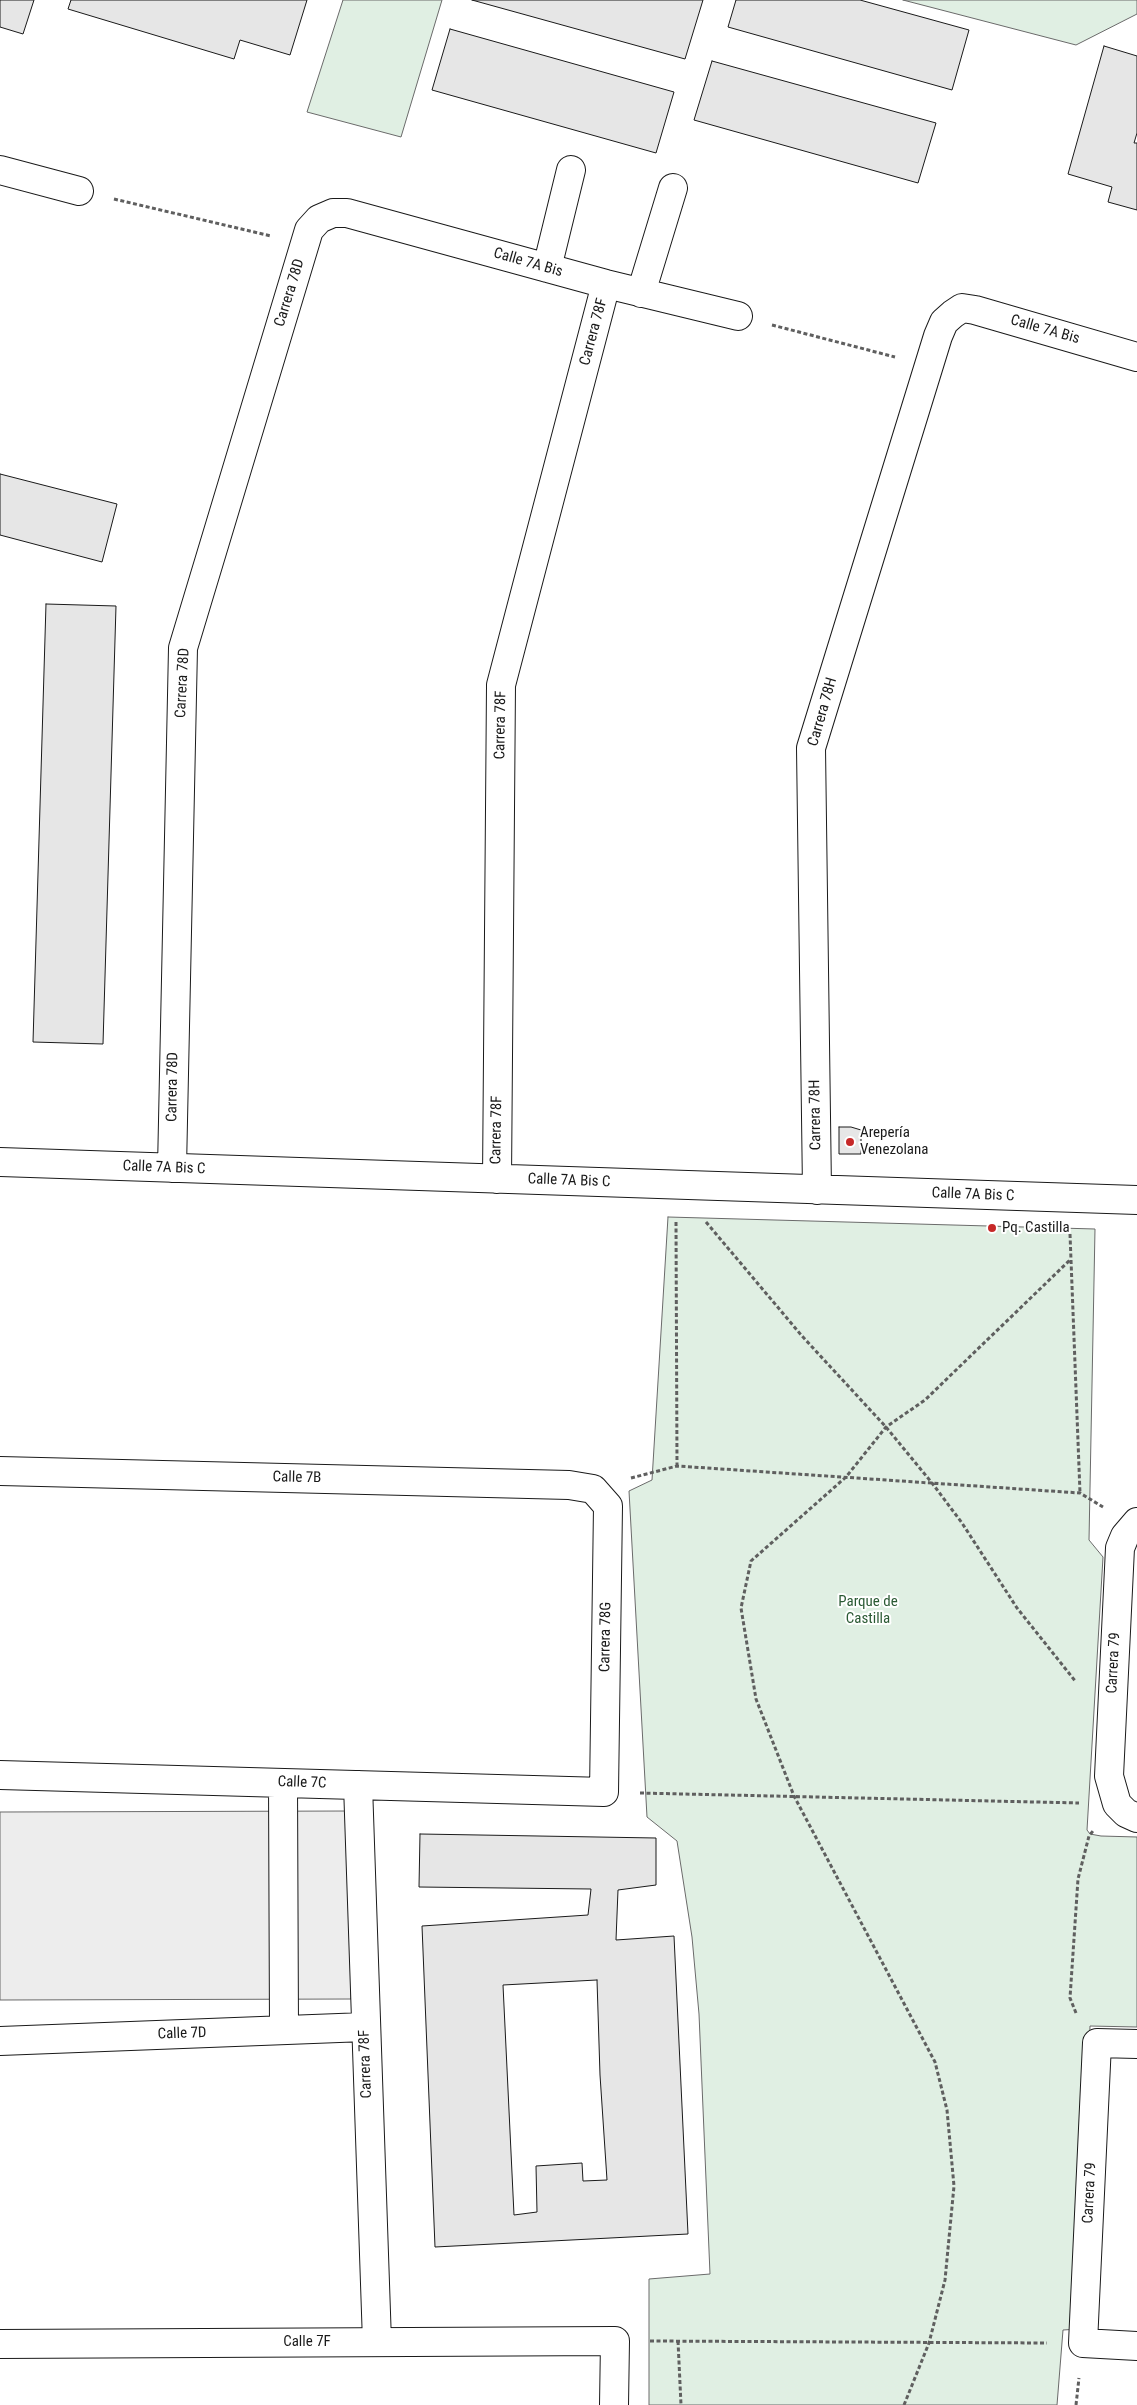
<!DOCTYPE html>
<meta charset="utf-8">
<style>
body{margin:0}
canvas{display:block;background:#fff}
</style>
<canvas width="1137" height="2405"></canvas>
<script>
const g = document.querySelector('canvas').getContext('2d');
g.lineJoin = 'round';
function fill(path, color) { g.fillStyle = color; g.fill(path, 'evenodd'); }
const toPath = rows => new Path2D(rows.map(r => 'M' + r).join(''));
function strokePath(path, color, width, dash) { g.strokeStyle = color; g.lineWidth = width; g.lineCap = dash ? 'butt' : 'round'; g.setLineDash(dash || []); g.stroke(path); }
function write(font, color, halo, rows, align = 'center') {
  g.font = font + ' "Roboto Condensed",sans-serif'; g.lineWidth = 4; g.setLineDash([]); g.textBaseline = 'middle'; g.strokeStyle = halo; g.fillStyle = color; for (const [text, x, y, turn = 0] of rows) {
    g.save(); g.translate(x, y); g.rotate((+turn || 0) * Math.PI / 180); g.textAlign = isNaN(turn) ? turn : align; if (halo) g.strokeText(text, 0, 0); g.fillText(text, 0, 0); g.restore();
  }
}
const green = toPath([
 [343,0,442,0,401,137,307,112,343,0],
 [903,0,1137,0,1137,14,1076,45,903,0],
 [668,1217,1095,1229,1089,1540,1103,1557,1087,1830,1090,1834,1101,1836,1137,1837,1137,2027,1090,2026,1079,2329,1063,2330,1057,2405,649,2405,649,2279,710,2274,699,2014,692,1937,677,1841,647,1817,629,1491,652,1480,668,1217]
]);
fill(green, '#e0efe3');
strokePath(green, '#6a6a6a', 1);
const parking = toPath([
 [352,1811,351,1999,0,2000,0,1812,352,1811]
]);
fill(parking, '#ededed');
strokePath(parking, '#6a6a6a', 1);
const building = toPath([
 [0,0,34,0,23,34,0,27,0,0],
 [71,0,307,0,290,55,240,40,234,59,68,9,71,0],
 [472,0,703,0,685,59,472,0],
 [736,0,860,0,969,30,952,90,728,27,736,0],
 [450,29,674,92,656,153,432,90,450,29],
 [1104,46,1137,56,1137,133,1134,143,1137,143,1137,210,1108,202,1112,187,1068,174,1104,46],
 [712,61,936,123,918,183,694,120,712,61],
 [0,474,117,504,102,562,0,535,0,474],
 [46,604,116,606,103,1044,33,1042,46,604],
 [839,1127,851,1127,861,1130,861,1154,839,1154,839,1127],
 [420,1834,656,1838,656,1885,618,1890,616,1940,674,1936,688,2234,435,2247,422,1926,588,1915,591,1889,419,1887,420,1834],
 [597,1980,600,2075,607,2180,583,2181,582,2163,536,2166,537,2212,514,2215,503,1985,597,1980]
]);
fill(building, '#e6e6e6');
strokePath(building, '#1a1a1a', 1);
const minor = toPath([
 [0,170,79,191],
 [547,268,571,170],
 [641,293,673,188],
 [0,1162,1137,1200],
 [172,1168,183,648,309,230,319,219,333,213,347,213,606,284,738,316],
 [497,1179,501,685,606,284],
 [817,1190,811,748,938,336,944,322,953,314,962,308,975,310,1137,357],
 [0,1471,569,1485,593,1489,608,1506,604,1792,0,1775],
 [1137,1522,1125,1536,1120,1548,1109,1776,1117,1804,1126,1813,1137,1818],
 [283,1783,284,2030],
 [358,1785,377,2342],
 [0,2041,365,2027],
 [1137,2044,1097,2043,1083,2343,1137,2346],
 [0,2344,615,2341,614,2405]
]);
strokePath(minor, '#1a1a1a', 30);
strokePath(toPath([
 [114,199,271,236],
 [772,325,895,357],
 [676,1222,677,1466],
 [706,1222,802,1336,886,1427,932,1483,962,1523,1017,1608,1076,1682],
 [1070,1234,1080,1493],
 [631,1478,677,1466,1080,1493,1103,1507],
 [640,1793,1079,1803],
 [1076,2013,1070,1998,1078,1879,1089,1836,1093,1831],
 [650,2341,1047,2343],
 [678,2341,681,2405],
 [904,2405,929,2343,945,2280,954,2186,947,2110,935,2062,794,1796,756,1699,741,1608,751,1561,846,1477,886,1427,925,1400,1071,1259],
 [1076,2405,1079,2378]
]), '#5f5f5f', 3, [4, 2.5]);
strokePath(minor, '#fff', 28);
for (const [x, y, r, color] of [
 [850,1142,5,"#c62828"],
 [992,1228,5,"#c62828"]
]) { const dot = new Path2D(); dot.arc(x, y, r, 0, 2 * Math.PI); g.fillStyle = color; g.fill(dot); strokePath(dot, '#fff', 2); }
write('15px', '#1a1a1a', '#fff', [
 ["Calle 7A Bis",528,263,16],
 ["Carrera 78D",290,293,-73],
 ["Calle 7A Bis",1045,330,16],
 ["Carrera 78F",594,332,-75],
 ["Carrera 78D",183,683,-87],
 ["Carrera 78H",823,712,-74],
 ["Carrera 78F",501,725,-89],
 ["Carrera 78D",173,1087,-89],
 ["Carrera 78H",816,1115,-91],
 ["Carrera 78F",497,1130,-89],
 ["Calle 7A Bis C",164,1168,2],
 ["Calle 7A Bis C",569,1181,2],
 ["Calle 7A Bis C",973,1195,2],
 ["Calle 7B",297,1478,1],
 ["Carrera 78G",606,1637,-89],
 ["Carrera 79",1114,1663,-87],
 ["Calle 7C",302,1783,2],
 ["Calle 7D",182,2034,-2],
 ["Carrera 78F",366,2064,-92],
 ["Carrera 79",1090,2193,-87],
 ["Calle 7F",307,2342]
]);
write('15px', '#1a1a1a', '#fff', [
 ["Arepería",860,1133],
 ["Venezolana",860,1150],
 ["Pq. Castilla",1002,1228]
], 'left');
write('15px', '#2b5a34', '#fff', [
 ["Parque de",868,1602],
 ["Castilla",868,1619]
]);
</script>
